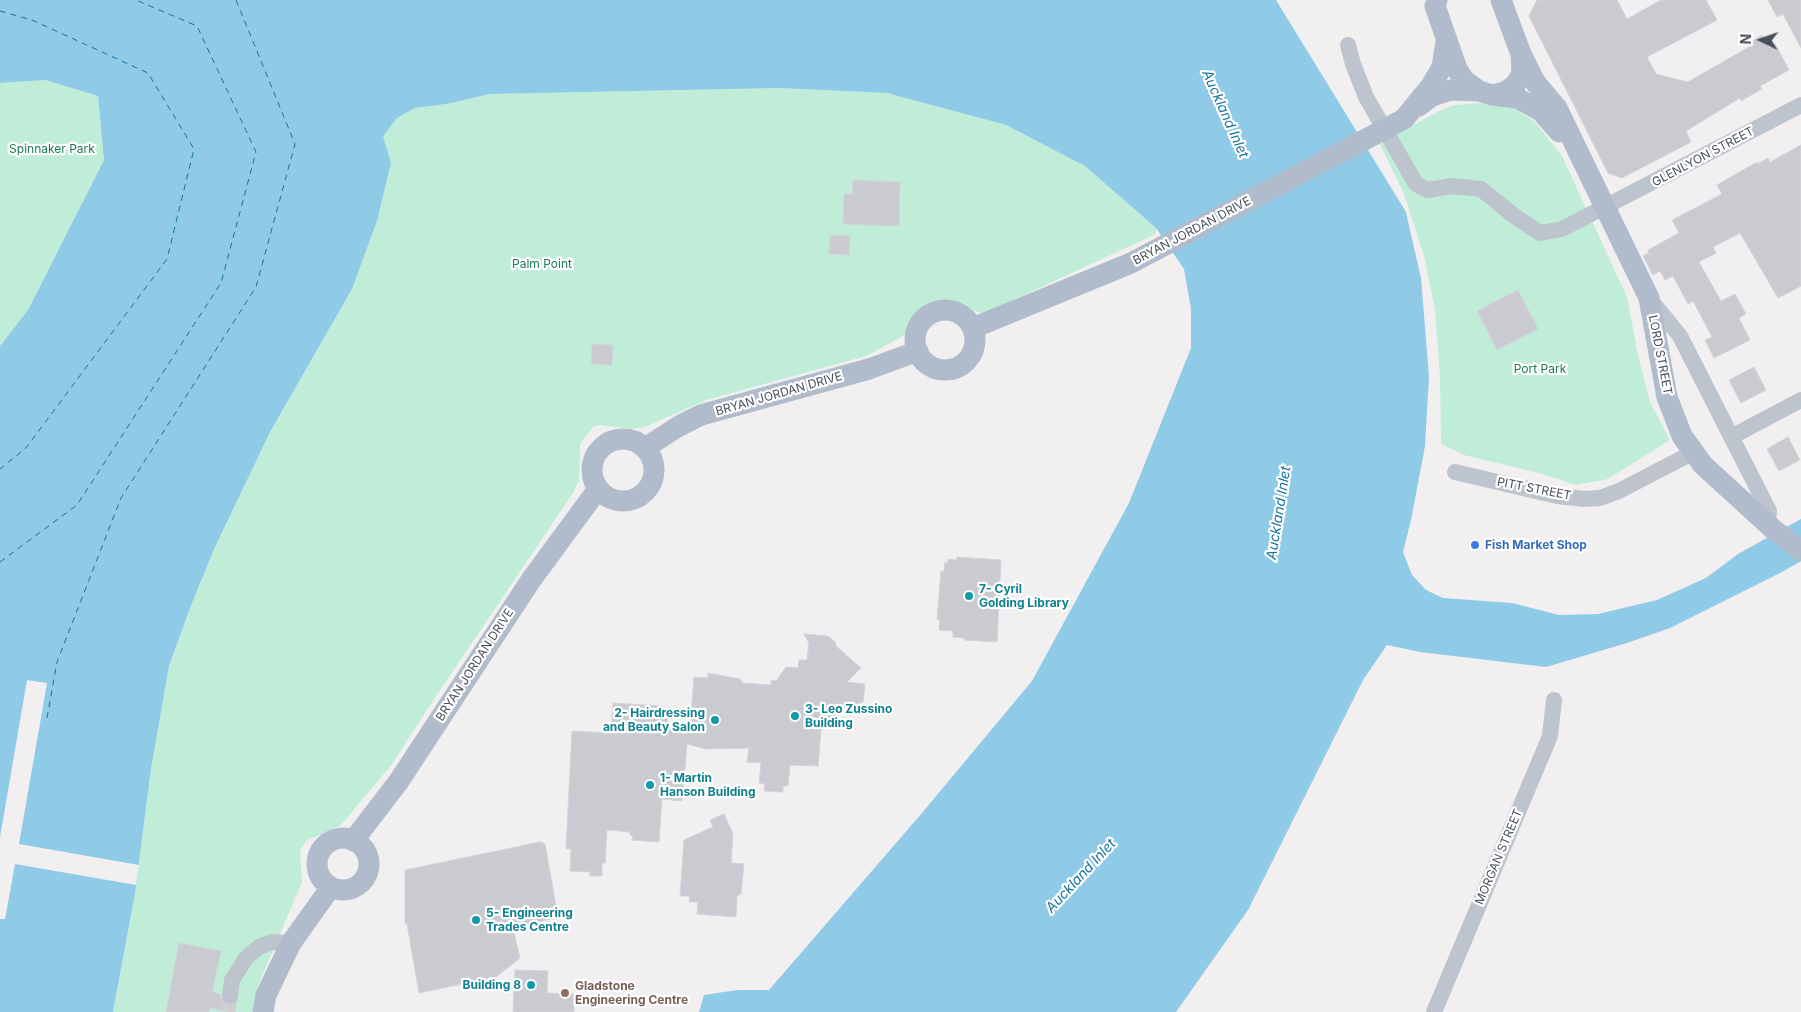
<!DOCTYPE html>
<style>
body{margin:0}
#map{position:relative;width:1801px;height:1012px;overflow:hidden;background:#f1efef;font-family:Inter,sans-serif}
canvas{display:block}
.north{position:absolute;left:1736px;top:15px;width:50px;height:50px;-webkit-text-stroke:4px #fff;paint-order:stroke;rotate:273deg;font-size:14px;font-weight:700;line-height:20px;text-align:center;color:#48505c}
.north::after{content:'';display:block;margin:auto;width:18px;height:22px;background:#48505c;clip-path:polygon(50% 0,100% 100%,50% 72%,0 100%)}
</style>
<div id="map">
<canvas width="1801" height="1012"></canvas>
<div class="north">N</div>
</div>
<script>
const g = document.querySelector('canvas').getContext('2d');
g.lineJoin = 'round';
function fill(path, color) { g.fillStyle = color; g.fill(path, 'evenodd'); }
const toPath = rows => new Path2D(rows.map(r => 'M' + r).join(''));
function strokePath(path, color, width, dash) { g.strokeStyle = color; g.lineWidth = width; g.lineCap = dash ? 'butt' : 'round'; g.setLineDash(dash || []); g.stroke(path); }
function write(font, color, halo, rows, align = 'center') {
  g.font = font + ' Inter,sans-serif'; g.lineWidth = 4.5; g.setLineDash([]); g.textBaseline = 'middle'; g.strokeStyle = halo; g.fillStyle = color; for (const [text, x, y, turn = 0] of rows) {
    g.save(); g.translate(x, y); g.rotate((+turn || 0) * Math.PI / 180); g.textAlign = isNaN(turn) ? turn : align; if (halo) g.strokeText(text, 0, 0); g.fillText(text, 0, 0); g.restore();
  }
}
fill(toPath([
 [45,80,98,96,104,160,28,310,0,346,0,83],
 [780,88,887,93,1006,125,1085,166,1156,228,1156,234,983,314,950,301,924,310,903,336,866,356,706,400,645,427,632,429,599,425,593,427,580,444,579,480,573,493,432,702,392,764,341,825,306,841,300,850,302,882,257,988,253,1012,113,1012,135,893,151,769,169,666,190,608,215,547,270,432,352,289,377,221,391,163,382,136,397,118,415,108,446,104,490,94],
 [1483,103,1508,105,1534,121,1562,156,1627,297,1638,355,1650,402,1670,440,1608,479,1576,485,1539,473,1464,455,1441,444,1440,375,1435,310,1424,256,1404,194,1380,144,1439,111,1454,105]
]), '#c0edd7');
fill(toPath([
 [0,0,1276,0,1406,212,1409,226,1421,278,1429,377,1425,446,1411,520,1403,552,1412,575,1426,590,1443,598,1512,603,1559,615,1598,614,1657,600,1706,578,1738,554,1801,519,1801,561,1784,571,1670,628,1627,643,1546,667,1420,652,1387,645,1363,680,1248,910,1176,1012,699,1012,704,995,737,990,769,990,922,813,1032,681,1129,503,1191,348,1191,309,1184,269,1156,228,1085,166,1006,125,887,93,780,88,490,94,446,104,415,108,397,118,383,136,391,163,377,221,352,289,270,432,215,547,190,608,169,666,151,769,135,893,113,1012,0,1012,0,346,28,310,104,160,98,96,45,80,0,83]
]), '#8fcae7');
fill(toPath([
 [27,680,47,683,19,844,139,865,136,885,15,864,5,919,0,919,0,837]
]), '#f1efef');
strokePath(toPath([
 [0,11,32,20,148,73,194,149,167,259,26,448,0,469],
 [0,562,77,505,221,283,256,152,197,26,136,0],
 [47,718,57,662,121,498,256,287,295,144,236,0]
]), '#1473a3', 1, [6, 5]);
const building = toPath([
 [1537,0,1617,0,1627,19,1661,0,1706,0,1717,20,1647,57,1656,74,1688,82,1754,44,1752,41,1762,35,1769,48,1775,44,1789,70,1760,86,1762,89,1741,101,1740,98,1686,131,1691,142,1622,178,1608,173,1529,16,1537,0],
 [1768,0,1801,0,1801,48,1783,14,1777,17,1768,0],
 [1801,145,1801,286,1778,298,1740,233,1713,247,1716,253,1699,262,1721,301,1735,294,1746,314,1739,318,1750,340,1714,358,1705,340,1712,337,1693,301,1688,304,1673,276,1665,280,1660,271,1653,275,1643,256,1649,253,1648,250,1679,233,1672,220,1722,194,1717,185,1757,162,1757,164,1768,158,1770,162,1801,145],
 [853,180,900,182,899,226,843,224,844,194,852,194,853,180],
 [830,235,850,236,849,255,829,254,830,235],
 [1518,290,1538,329,1497,350,1477,311,1518,290],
 [592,344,613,345,612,365,591,364,592,344],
 [1754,367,1766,390,1741,403,1729,380,1754,367],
 [1788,437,1800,460,1779,471,1767,449,1788,437],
 [957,557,1001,560,997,642,964,640,964,638,953,637,953,631,939,630,940,620,937,620,941,571,944,572,945,562,948,563,948,559,957,560,957,557],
 [804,634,828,636,836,643,836,646,861,668,847,682,865,684,863,702,861,702,857,708,843,708,837,719,821,730,818,766,790,765,788,786,783,786,783,792,764,791,765,784,759,783,761,763,747,762,749,748,706,749,687,744,682,801,662,799,659,842,632,840,633,836,630,835,630,832,607,830,605,863,602,863,602,876,590,876,590,872,570,871,571,849,566,849,572,731,611,733,613,703,663,706,663,708,668,709,667,728,690,729,694,677,708,678,708,673,740,679,743,683,771,685,771,680,776,681,786,667,798,668,799,660,807,660,809,643,804,634],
 [724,814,733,834,731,863,744,864,741,894,737,896,736,917,697,914,698,902,689,902,690,896,680,896,684,840,713,827,710,820,724,814],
 [540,842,545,844,558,917,513,929,520,958,496,977,419,993,407,924,405,923,405,870,540,842],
 [179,943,221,951,212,992,220,994,221,999,224,1004,233,1005,232,1012,210,1008,209,1012,166,1012,179,943],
 [515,970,548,971,547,993,574,994,574,1012,513,1012,515,970]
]);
fill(building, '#c9cbd1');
strokePath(building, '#d3d4da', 1);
strokePath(toPath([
 [227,1012,230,996]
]), '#cfcfd2', 16, [16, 8]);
strokePath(toPath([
 [1348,45,1353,64,1366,97,1416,184,1428,190,1452,186,1481,189,1513,215,1540,233,1562,229,1801,105],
 [1649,298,1680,336,1769,511,1768,524],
 [1731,437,1801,400],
 [1455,472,1557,496,1584,499,1600,498,1619,491,1694,452],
 [230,996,232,980,246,958,259,947,272,942,291,943],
 [1434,1012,1550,736,1554,700]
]), '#bec4cd', 16);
strokePath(toPath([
 [1437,0,1435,6,1457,69,1464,80,1479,91,1492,95,1505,92,1515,85,1522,74,1521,54,1501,0],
 [1521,54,1535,82,1557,108,1649,298,1667,397,1682,436,1703,465,1773,529,1801,551],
 [1492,95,1517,98,1541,111,1559,132],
 [1419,106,1432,96,1451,90,1479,91],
 [1404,119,1431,86,1442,67,1446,42],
 '915 340a30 30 0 1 1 60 0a30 30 0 1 1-60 0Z',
 [973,328,1131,263,1275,187],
 '592 470a31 31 0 1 1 62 0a31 31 0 1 1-62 0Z',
 [645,448,679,426,701,415,869,369,918,351],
 '317 864a26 26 0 1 1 52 0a26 26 0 1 1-52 0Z',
 [353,841,399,781,531,580,598,489],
 [263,1012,266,995,291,943,331,887]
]), '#b0bbcc', 21);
strokePath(toPath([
 [1275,187,1404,119]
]), '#b0bbcc', 21);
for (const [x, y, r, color] of [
 [1475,545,5,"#3f7fe0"],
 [969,596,5,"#0f9aa8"],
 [795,716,5,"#0f9aa8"],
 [715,720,5,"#0f9aa8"],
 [650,785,5,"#0f9aa8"],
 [476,920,5,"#0f9aa8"],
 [531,985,5,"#0f9aa8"],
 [565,993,5,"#8d6e63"]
]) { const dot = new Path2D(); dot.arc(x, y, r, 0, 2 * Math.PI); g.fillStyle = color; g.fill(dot); strokePath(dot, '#fff', 2); }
write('12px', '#1c7a57', '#fff', [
 ["Spinnaker Park",52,149],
 ["Palm Point",542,264],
 ["Port Park",1540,369]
]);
write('12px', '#48505c', '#fff', [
 ["GLENLYON STREET",1703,157,-28],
 ["BRYAN JORDAN DRIVE",1192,231,-28],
 ["LORD STREET",1660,355,79],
 ["BRYAN JORDAN DRIVE",779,394,-16],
 ["PITT STREET",1534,489,11],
 ["BRYAN JORDAN DRIVE",475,665,-57],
 ["MORGAN STREET",1499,857,-67]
]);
write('bold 12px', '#366cbe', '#fff', [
 ["Fish Market Shop",1485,545]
], 'left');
write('bold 12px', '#0d838f', '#fff', [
 ["7- Cyril",979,589],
 ["Golding Library",979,603],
 ["3- Leo Zussino",805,709],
 ["Building",805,723],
 ["2- Hairdressing",705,713,"right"],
 ["and Beauty Salon",705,727,"right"],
 ["1- Martin",660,778],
 ["Hanson Building",660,792],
 ["5- Engineering",486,913],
 ["Trades Centre",486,927],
 ["Building 8",521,985,"right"]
], 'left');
write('bold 12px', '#785e54', '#fff', [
 ["Gladstone",575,986],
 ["Engineering Centre",575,1000]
], 'left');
write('italic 14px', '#1473a3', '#fff', [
 ["Auckland Inlet",1225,114,66],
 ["Auckland Inlet",1279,513,-81],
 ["Auckland Inlet",1081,876,-47]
]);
</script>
